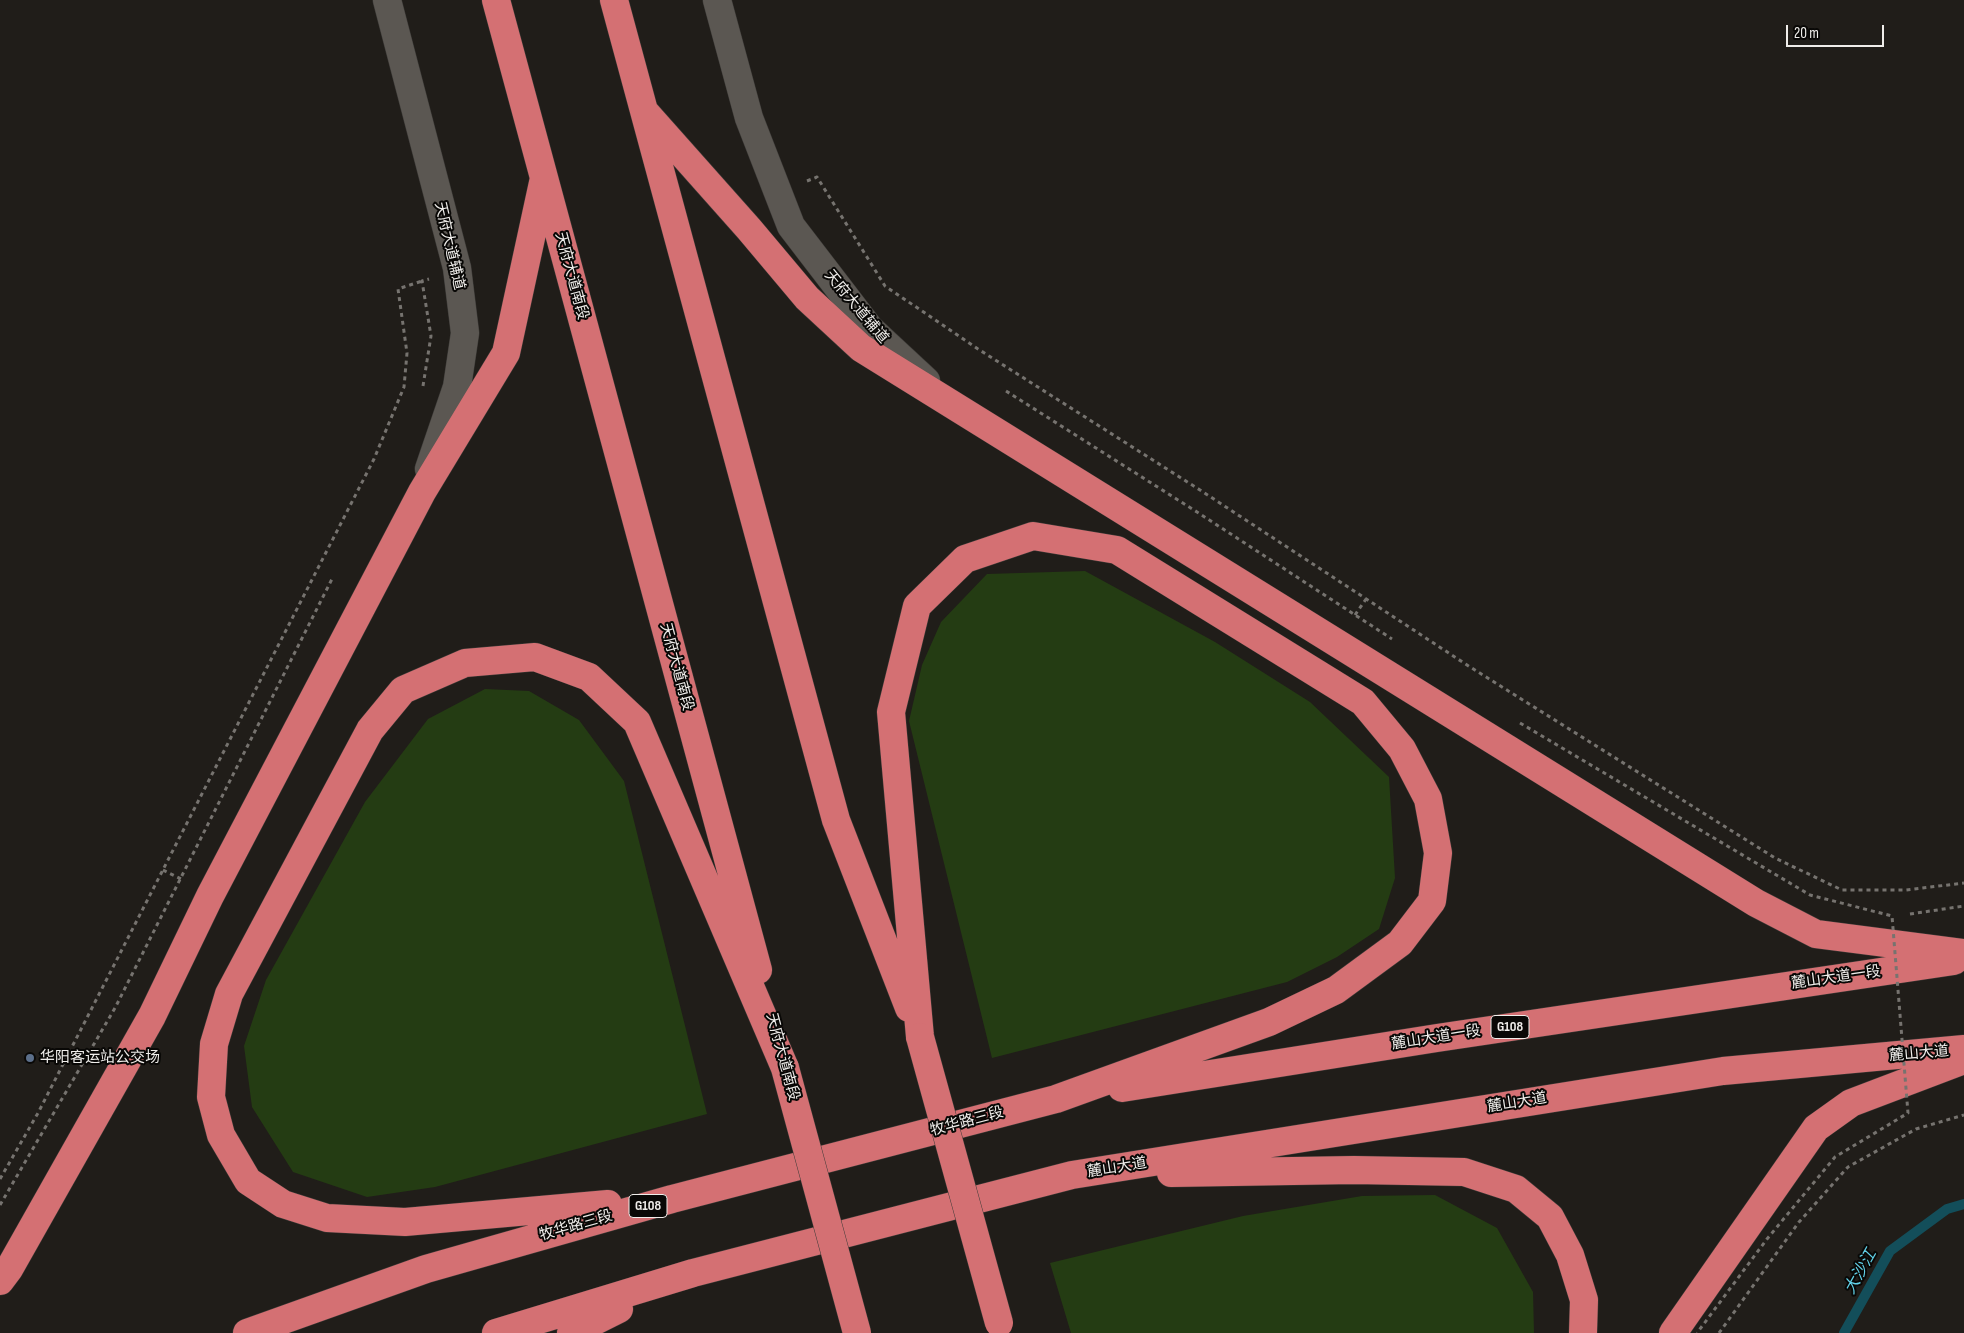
<!DOCTYPE html>
<meta charset="utf-8">
<style>
body{margin:0}
#map{position:relative;width:1964px;height:1333px;overflow:hidden;background:#201d19;font-family:"Sofia Sans Condensed",sans-serif}
canvas{display:block}
.scale{position:absolute;left:1786px;top:25px;width:98px;height:22px;box-sizing:border-box;border:2px solid #efedea;border-top:0;padding-left:6px;font-size:15px;line-height:18px;white-space:nowrap;color:#efedea;-webkit-text-stroke:4px #090806;paint-order:stroke}
</style>
<div id="map">
<canvas width="1964" height="1333"></canvas>
<div class="scale">20 m</div>
</div>
<script>
const g = document.querySelector('canvas').getContext('2d');
g.lineJoin = 'round';
function fill(path, color) { g.fillStyle = color; g.fill(path, 'evenodd'); }
const toPath = rows => new Path2D(rows.map(r => 'M' + r).join(''));
function strokePath(path, color, width, dash) { g.strokeStyle = color; g.lineWidth = width; g.lineCap = dash ? 'butt' : 'round'; g.setLineDash(dash || []); g.stroke(path); }
function write(font, color, halo, rows, align = 'center') {
  g.font = font + ' "Sofia Sans Condensed","Noto Sans SC",sans-serif'; g.lineWidth = 4; g.setLineDash([]); g.textBaseline = 'middle'; g.strokeStyle = halo; g.fillStyle = color; for (const [text, x, y, turn = 0] of rows) {
    g.save(); g.translate(x, y); g.rotate((+turn || 0) * Math.PI / 180); g.textAlign = isNaN(turn) ? turn : align; if (halo) g.strokeText(text, 0, 0); g.fillText(text, 0, 0); g.restore();
  }
}
fill(toPath([
 [1085,571,1215,642,1310,702,1389,777,1395,878,1379,929,1337,957,1287,982,992,1058,909,721,922,665,941,622,987,574],
 [485,689,529,691,579,720,624,781,707,1114,435,1187,367,1197,293,1172,252,1107,244,1046,266,980,365,802,428,719],
 [1435,1195,1497,1228,1533,1292,1534,1333,1071,1333,1050,1263,1243,1216,1362,1196]
]), '#243c13');
strokePath(toPath([
 [1844,1333,1890,1251,1947,1209,1964,1204]
]), '#134e5a', 10);
const secondary = toPath([
 [387,0,457,268,465,333,457,387,429,469],
 [717,0,749,118,791,226,870,329,926,381]
]);
const highway = toPath([
 [496,0,758,970],
 [614,0,836,820,909,1008],
 [645,112,749,229,807,298,861,348,1756,903,1816,934,1964,953],
 [1122,1088,1437,1038,1954,961],
 [1171,1173,1354,1170,1464,1172,1516,1189,1550,1217,1570,1255,1584,1300,1583,1333],
 [608,1204,405,1222,327,1218,283,1204,248,1181,221,1135,211,1097,214,1044,229,994,370,730,403,690,465,663,535,657,589,677,637,722,785,1068],
 [0,1281,9,1269,152,1016,210,896,422,492,506,353,544,178],
 [247,1333,426,1269,672,1199,1056,1099,1269,1022,1336,990,1400,943,1432,901,1438,853,1428,799,1402,749,1363,702,1117,550,1033,536,965,559,917,606,891,712,920,1037],
 [496,1333,693,1273,1072,1175,1723,1071,1964,1049],
 [571,1333,619,1309],
 [1673,1333,1816,1128,1851,1103,1964,1060]
]);
strokePath(secondary, '#3c3a37', 29);
strokePath(highway, '#3c3a37', 29);
strokePath(toPath([
 [807,181,817,177,885,286,978,349,1200,490,1467,665,1775,858,1842,890,1906,890,1964,883],
 [423,386,431,336,422,281,429,279],
 [1006,391,1197,512,1392,639],
 [1355,615,1366,599],
 [163,870,183,880],
 [1910,914,1964,906],
 [0,1179,38,1113,374,459,404,387,407,353,398,289,422,281],
 [0,1205,115,1008,333,577],
 [1719,1333,1799,1222,1848,1167,1916,1129,1964,1115]
]), '#76736f', 3, [4, 4]);
strokePath(secondary, '#5b5752', 28);
strokePath(highway, '#d47073', 28);
const highwayBridge = toPath([
 [920,1037,999,1323],
 [785,1068,857,1333]
]);
strokePath(highwayBridge, '#3c3a37', 29, []);
strokePath(toPath([
 [1520,723,1810,895,1892,916,1908,1113,1835,1157,1767,1239,1697,1333]
]), '#76736f', 3, [4, 4]);
strokePath(highwayBridge, '#d47073', 28);
for (const [x, y, r, color] of [
 [30,1058,5,"#5c6f8a"]
]) { const dot = new Path2D(); dot.arc(x, y, r, 0, 2 * Math.PI); g.fillStyle = color; g.fill(dot); strokePath(dot, '#090806', 2); }
for (const [x, y, w] of [
 [1510,1027,38],
 [648,1206,38]
]) { const box = new Path2D(); box.roundRect(x - w / 2, y - 11.5, w, 23, 4); g.fillStyle = '#090806'; g.fill(box); strokePath(box, '#efedea', 1); }
write('bold 14px', '#efedea', null, [
 ["G108",1510,1027],
 ["G108",648,1206]
]);
write('15px', '#efedea', '#090806', [
 ["天府大道辅道",449,246,77],
 ["天府大道南段",571,276,75],
 ["天府大道辅道",856,307,50],
 ["天府大道南段",676,667,75],
 ["麓山大道一段",1836,978,-8],
 ["麓山大道一段",1436,1038,-9],
 ["麓山大道",1919,1054,-5],
 ["天府大道南段",782,1057,75],
 ["麓山大道",1517,1103,-9],
 ["牧华路三段",967,1122,-15],
 ["麓山大道",1117,1168,-9],
 ["牧华路三段",576,1226,-16]
]);
write('15px', '#efedea', '#090806', [
 ["华阳客运站公交场",40,1058]
], 'left');
write('italic 16px', '#62d2e9', '#090806', [
 ["大沙江",1861,1272,-61]
]);
</script>
